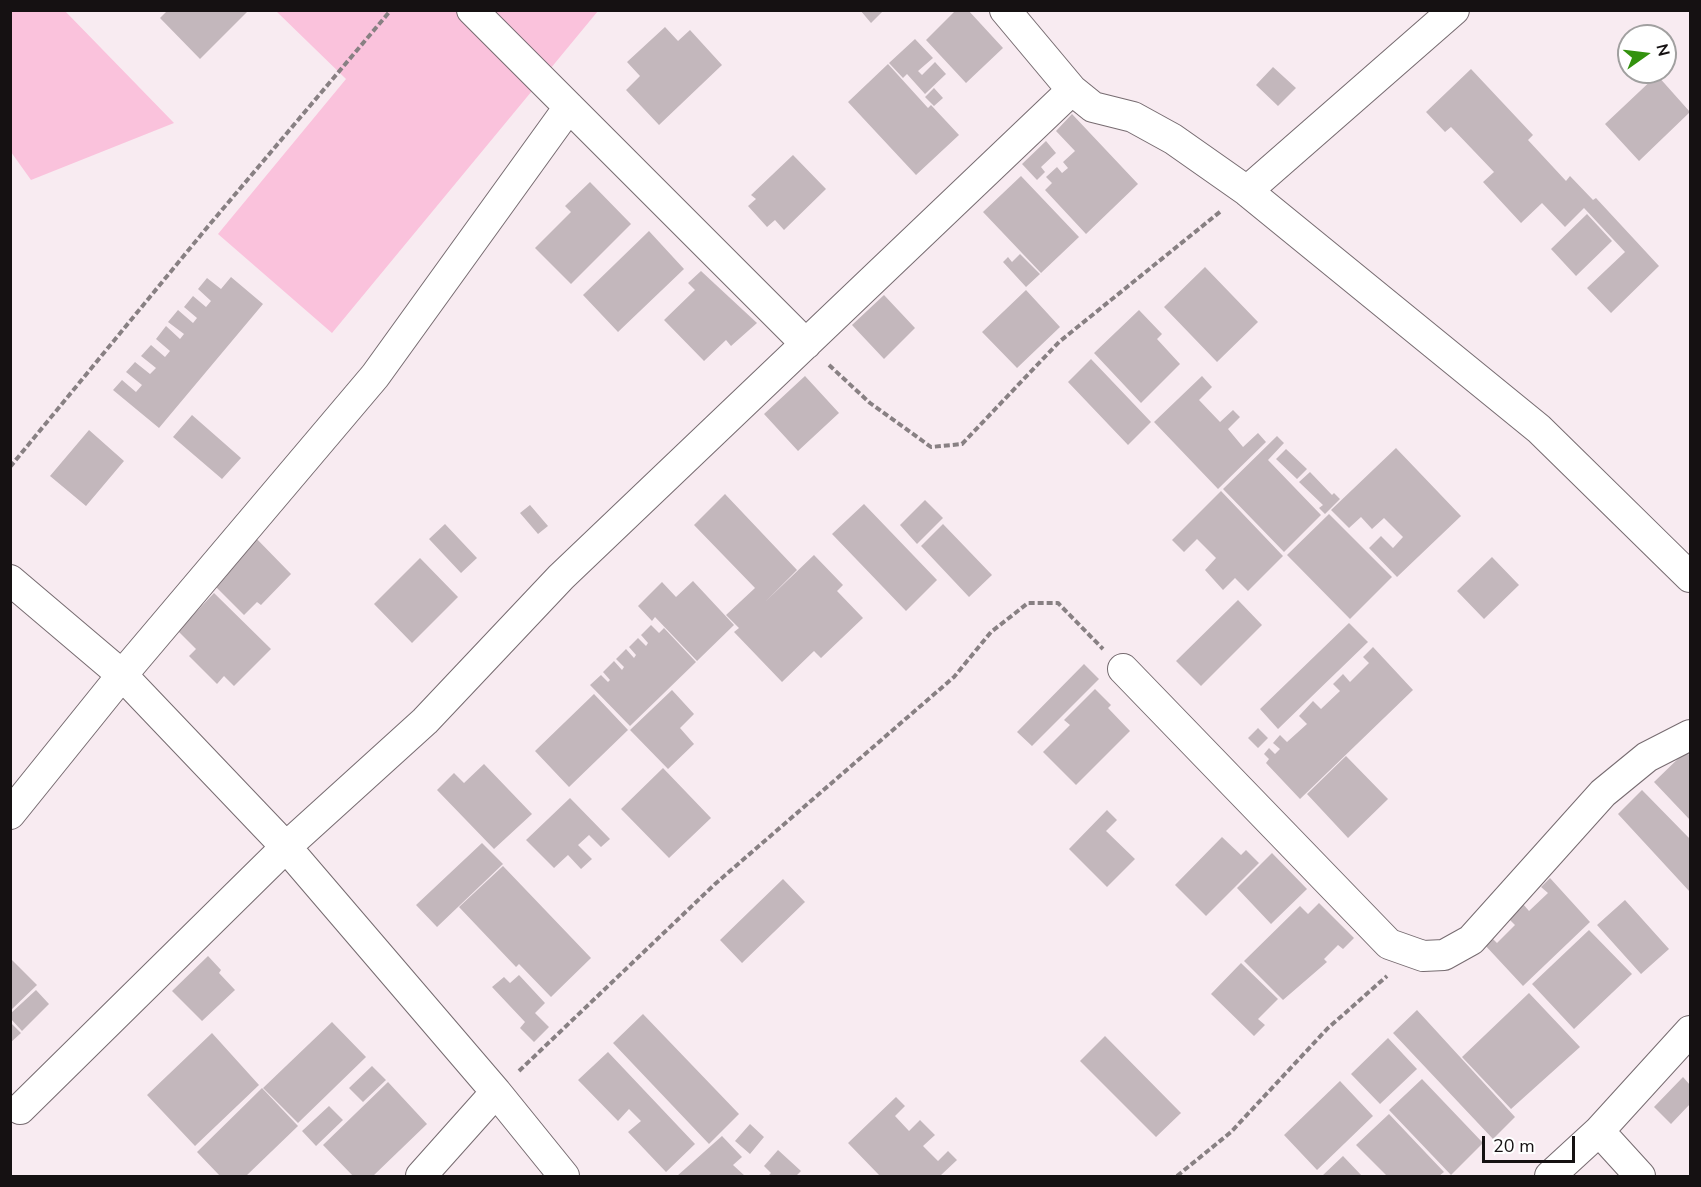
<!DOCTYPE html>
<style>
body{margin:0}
#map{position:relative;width:1701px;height:1187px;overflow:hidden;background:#f8ebf1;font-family:"Nunito Sans",sans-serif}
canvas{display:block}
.frame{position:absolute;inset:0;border:12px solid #151112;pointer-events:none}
.north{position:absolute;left:1617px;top:24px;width:60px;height:60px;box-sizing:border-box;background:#fff;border:2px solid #a1a0a0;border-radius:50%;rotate:76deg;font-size:16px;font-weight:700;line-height:24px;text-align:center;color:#151112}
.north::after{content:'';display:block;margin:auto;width:21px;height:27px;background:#33920e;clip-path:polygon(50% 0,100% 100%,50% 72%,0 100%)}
.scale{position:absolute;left:1482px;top:1136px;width:93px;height:27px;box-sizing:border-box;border:3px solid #151112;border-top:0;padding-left:8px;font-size:18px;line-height:21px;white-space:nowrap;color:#151112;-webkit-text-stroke:4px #fff;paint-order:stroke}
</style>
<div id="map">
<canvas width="1701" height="1187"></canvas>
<div class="frame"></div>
<div class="north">N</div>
<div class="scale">20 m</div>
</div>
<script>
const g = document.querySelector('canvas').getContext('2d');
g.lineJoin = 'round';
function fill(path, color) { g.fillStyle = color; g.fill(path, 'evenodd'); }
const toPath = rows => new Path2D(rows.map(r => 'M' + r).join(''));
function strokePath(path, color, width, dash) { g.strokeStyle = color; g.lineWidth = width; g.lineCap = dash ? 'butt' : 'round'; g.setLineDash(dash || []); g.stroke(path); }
fill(toPath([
 [10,11,65,11,174,123,31,180,11,152],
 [276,11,598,11,332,333,218,234,346,79]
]), '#fac2dc');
fill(toPath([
 [168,10,249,10,200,59,160,18],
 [860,10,884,10,871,23],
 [956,10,968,10,1003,48,966,83,926,40],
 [665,27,678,41,690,30,722,65,659,125,626,90,640,76,627,62],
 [915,39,933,58,918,71,922,75,935,62,946,74,925,94,907,74,903,78,889,63],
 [888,64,928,108,931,105,959,135,916,175,848,102],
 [1273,67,1296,88,1278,106,1256,85],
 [1471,69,1533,135,1528,140,1566,181,1570,176,1593,200,1596,198,1659,266,1611,313,1587,288,1625,252,1584,208,1565,227,1542,203,1521,223,1483,182,1494,172,1451,127,1445,132,1426,112],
 [1657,75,1690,112,1639,161,1605,124],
 [934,88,943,98,934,106,925,97],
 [1072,114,1138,184,1086,234,1045,190,1052,183,1046,177,1057,167,1062,173,1068,168,1063,162,1075,151,1056,131],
 [1046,141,1056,153,1041,167,1045,172,1037,180,1022,164],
 [793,155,826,189,784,230,775,220,767,227,748,206,756,199,751,195],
 [1021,176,1079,237,1041,273,983,212],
 [590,182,631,224,571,284,535,248,571,212,565,206],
 [1587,214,1612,241,1576,276,1551,249],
 [649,231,684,269,618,332,583,295],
 [1020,254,1040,274,1026,287,1003,262,1008,257,1012,262],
 [1205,267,1258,322,1217,362,1164,307],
 [701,271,757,323,731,346,726,340,704,361,664,320,695,290,688,283],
 [231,277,263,304,159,428,113,390,122,380,136,392,142,385,126,372,135,362,150,374,156,368,141,356,151,345,165,357,170,351,156,339,166,326,180,339,184,334,168,322,178,310,193,323,197,318,184,307,193,296,206,307,211,301,198,289,207,278,221,289],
 [1026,290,1060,327,1017,368,982,332],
 [884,295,915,328,884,359,852,325],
 [1139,310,1162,334,1157,339,1180,364,1141,403,1094,353],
 [1091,359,1151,422,1128,445,1068,382],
 [805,376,839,413,798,451,764,414],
 [1202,376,1212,387,1199,400,1220,422,1233,410,1240,417,1228,429,1243,447,1258,433,1266,442,1218,489,1154,422],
 [192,415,241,458,222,479,173,437],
 [89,430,124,461,86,506,50,476],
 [1277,436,1284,443,1268,460,1321,515,1284,552,1223,489],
 [1396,448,1461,516,1397,577,1369,548,1381,536,1393,548,1403,537,1384,518,1372,529,1361,517,1349,528,1331,510],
 [1286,449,1307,469,1297,479,1276,459],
 [1310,472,1332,495,1334,493,1340,499,1325,514,1319,508,1323,505,1299,482],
 [1221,491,1283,556,1248,591,1235,578,1223,590,1205,570,1216,558,1197,539,1184,552,1172,540],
 [725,494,797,570,766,601,814,555,843,585,837,591,863,618,821,658,814,651,782,682,734,632,739,628,726,615,755,588,694,525],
 [925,500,943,518,917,544,900,525],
 [864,504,937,580,906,611,832,534],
 [530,505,548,526,538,534,520,513],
 [1329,514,1392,577,1350,619,1287,555],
 [445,524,477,558,461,573,429,539],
 [943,524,992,575,969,597,921,546],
 [251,533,291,574,261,605,257,602,244,615,207,578],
 [1492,557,1519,585,1484,619,1457,591],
 [420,558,458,597,412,643,374,604],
 [693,581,734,625,697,661,655,617,652,621,638,606,662,582,676,597],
 [214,593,271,649,234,686,224,676,217,684,189,656,196,649,178,631],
 [1238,600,1262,625,1201,686,1176,661],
 [1349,623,1368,642,1278,729,1260,709],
 [651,625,659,633,664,628,696,662,630,726,590,685,601,675,608,682,610,680,603,672,614,661,622,670,624,667,616,659,626,649,634,658,636,655,629,647,638,638,646,646,648,643,641,635],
 [1373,647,1413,690,1300,799,1266,763,1269,759,1264,754,1269,748,1275,754,1280,749,1273,743,1280,735,1287,742,1307,724,1299,716,1313,701,1321,709,1340,691,1333,684,1343,674,1350,682,1369,663,1363,657],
 [1084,664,1099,679,1032,746,1017,732],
 [1095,689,1111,705,1108,708,1130,731,1076,785,1043,752,1070,725,1064,720],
 [672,690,694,714,680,728,694,744,668,769,630,730],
 [594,694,628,730,569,787,535,751],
 [1258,728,1268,738,1258,748,1248,738],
 [1686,751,1690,756,1690,820,1654,782],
 [1346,756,1388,799,1348,838,1307,794],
 [484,764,532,814,494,849,437,790,454,773,464,783],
 [663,768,711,818,669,858,621,809],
 [1642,790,1690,839,1690,892,1618,814],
 [570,798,610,839,601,847,589,835,578,845,592,859,581,869,568,855,554,868,526,840],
 [1107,810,1117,820,1106,831,1135,859,1107,887,1069,849],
 [1222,837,1241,855,1246,850,1259,863,1206,916,1175,885],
 [482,843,503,864,437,927,416,905],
 [1272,853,1307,889,1271,924,1237,888],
 [503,866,591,958,551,997,519,964,516,967,459,907],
 [1550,878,1590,922,1523,986,1483,943,1490,936,1497,943,1515,925,1508,918,1523,904,1529,911,1548,893,1541,887],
 [783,879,805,902,742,963,720,940],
 [1625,900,1669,949,1641,974,1597,925],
 [1319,903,1354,938,1343,949,1338,945,1324,959,1327,962,1283,1000,1244,961,1300,906,1308,914],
 [1589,930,1632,974,1574,1029,1532,984],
 [208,956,221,970,219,973,235,990,202,1021,172,991],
 [10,958,37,985,10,1011],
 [1241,963,1278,999,1258,1019,1265,1025,1254,1036,1211,994],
 [519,975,545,1003,535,1013,549,1027,534,1042,520,1028,525,1022,492,987,504,977,510,983],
 [36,990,49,1004,22,1031,10,1018,10,1014],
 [1529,993,1580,1047,1511,1109,1462,1057],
 [1417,1010,1515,1117,1493,1139,1393,1033],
 [643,1014,739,1114,709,1144,613,1043],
 [10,1022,21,1033,10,1043],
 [332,1022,366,1057,298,1123,263,1088],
 [212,1033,259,1085,195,1146,147,1095],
 [1105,1036,1181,1113,1156,1137,1080,1061],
 [1388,1038,1417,1069,1380,1104,1351,1074],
 [608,1052,695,1144,666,1172,628,1132,641,1121,629,1109,618,1121,578,1080],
 [372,1066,386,1080,363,1102,349,1088],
 [1683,1077,1690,1085,1690,1104,1671,1124,1654,1107],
 [1422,1079,1483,1143,1451,1175,1389,1110],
 [1340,1081,1373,1116,1317,1170,1284,1135],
 [388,1082,427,1124,373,1176,353,1176,323,1145],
 [262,1088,298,1126,246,1176,220,1176,197,1152],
 [896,1097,905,1106,895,1116,909,1131,920,1120,935,1135,923,1146,938,1161,948,1151,957,1160,940,1176,880,1176,848,1143],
 [329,1106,343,1120,316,1146,302,1131],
 [1389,1114,1444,1172,1439,1176,1387,1176,1356,1145],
 [750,1124,764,1137,750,1154,735,1141],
 [722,1136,742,1157,733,1165,745,1176,677,1176],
 [778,1150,801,1171,796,1176,768,1176,771,1173,764,1166],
 [1343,1156,1362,1176,1322,1176]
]), '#c3b7bc');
const street = toPath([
 [472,10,806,344],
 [1005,10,1072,90,1093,107,1133,117,1173,139,1247,191,1539,429,1690,577],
 [1247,191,1454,10],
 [10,580,122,675,286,847,496,1092,564,1176],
 [1123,669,1389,944,1423,956,1444,955,1471,940,1603,793,1647,757,1690,735],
 [10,814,122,675,375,376,569,107],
 [20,1109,286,847,425,721,561,577,1072,90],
 [1599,1131,1640,1176],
 [421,1176,496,1092],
 [1550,1176,1599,1131,1690,1031]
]);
strokePath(street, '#766b70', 32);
strokePath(toPath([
 [829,365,870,403,931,447,962,444,1059,342,1221,211],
 [10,467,205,230,391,10],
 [519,1071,715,884,954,677,991,632,1028,603,1058,603,1103,649],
 [1177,1176,1231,1132,1327,1029,1387,976]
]), '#888083', 4, [6, 3]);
strokePath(street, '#fff', 30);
</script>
